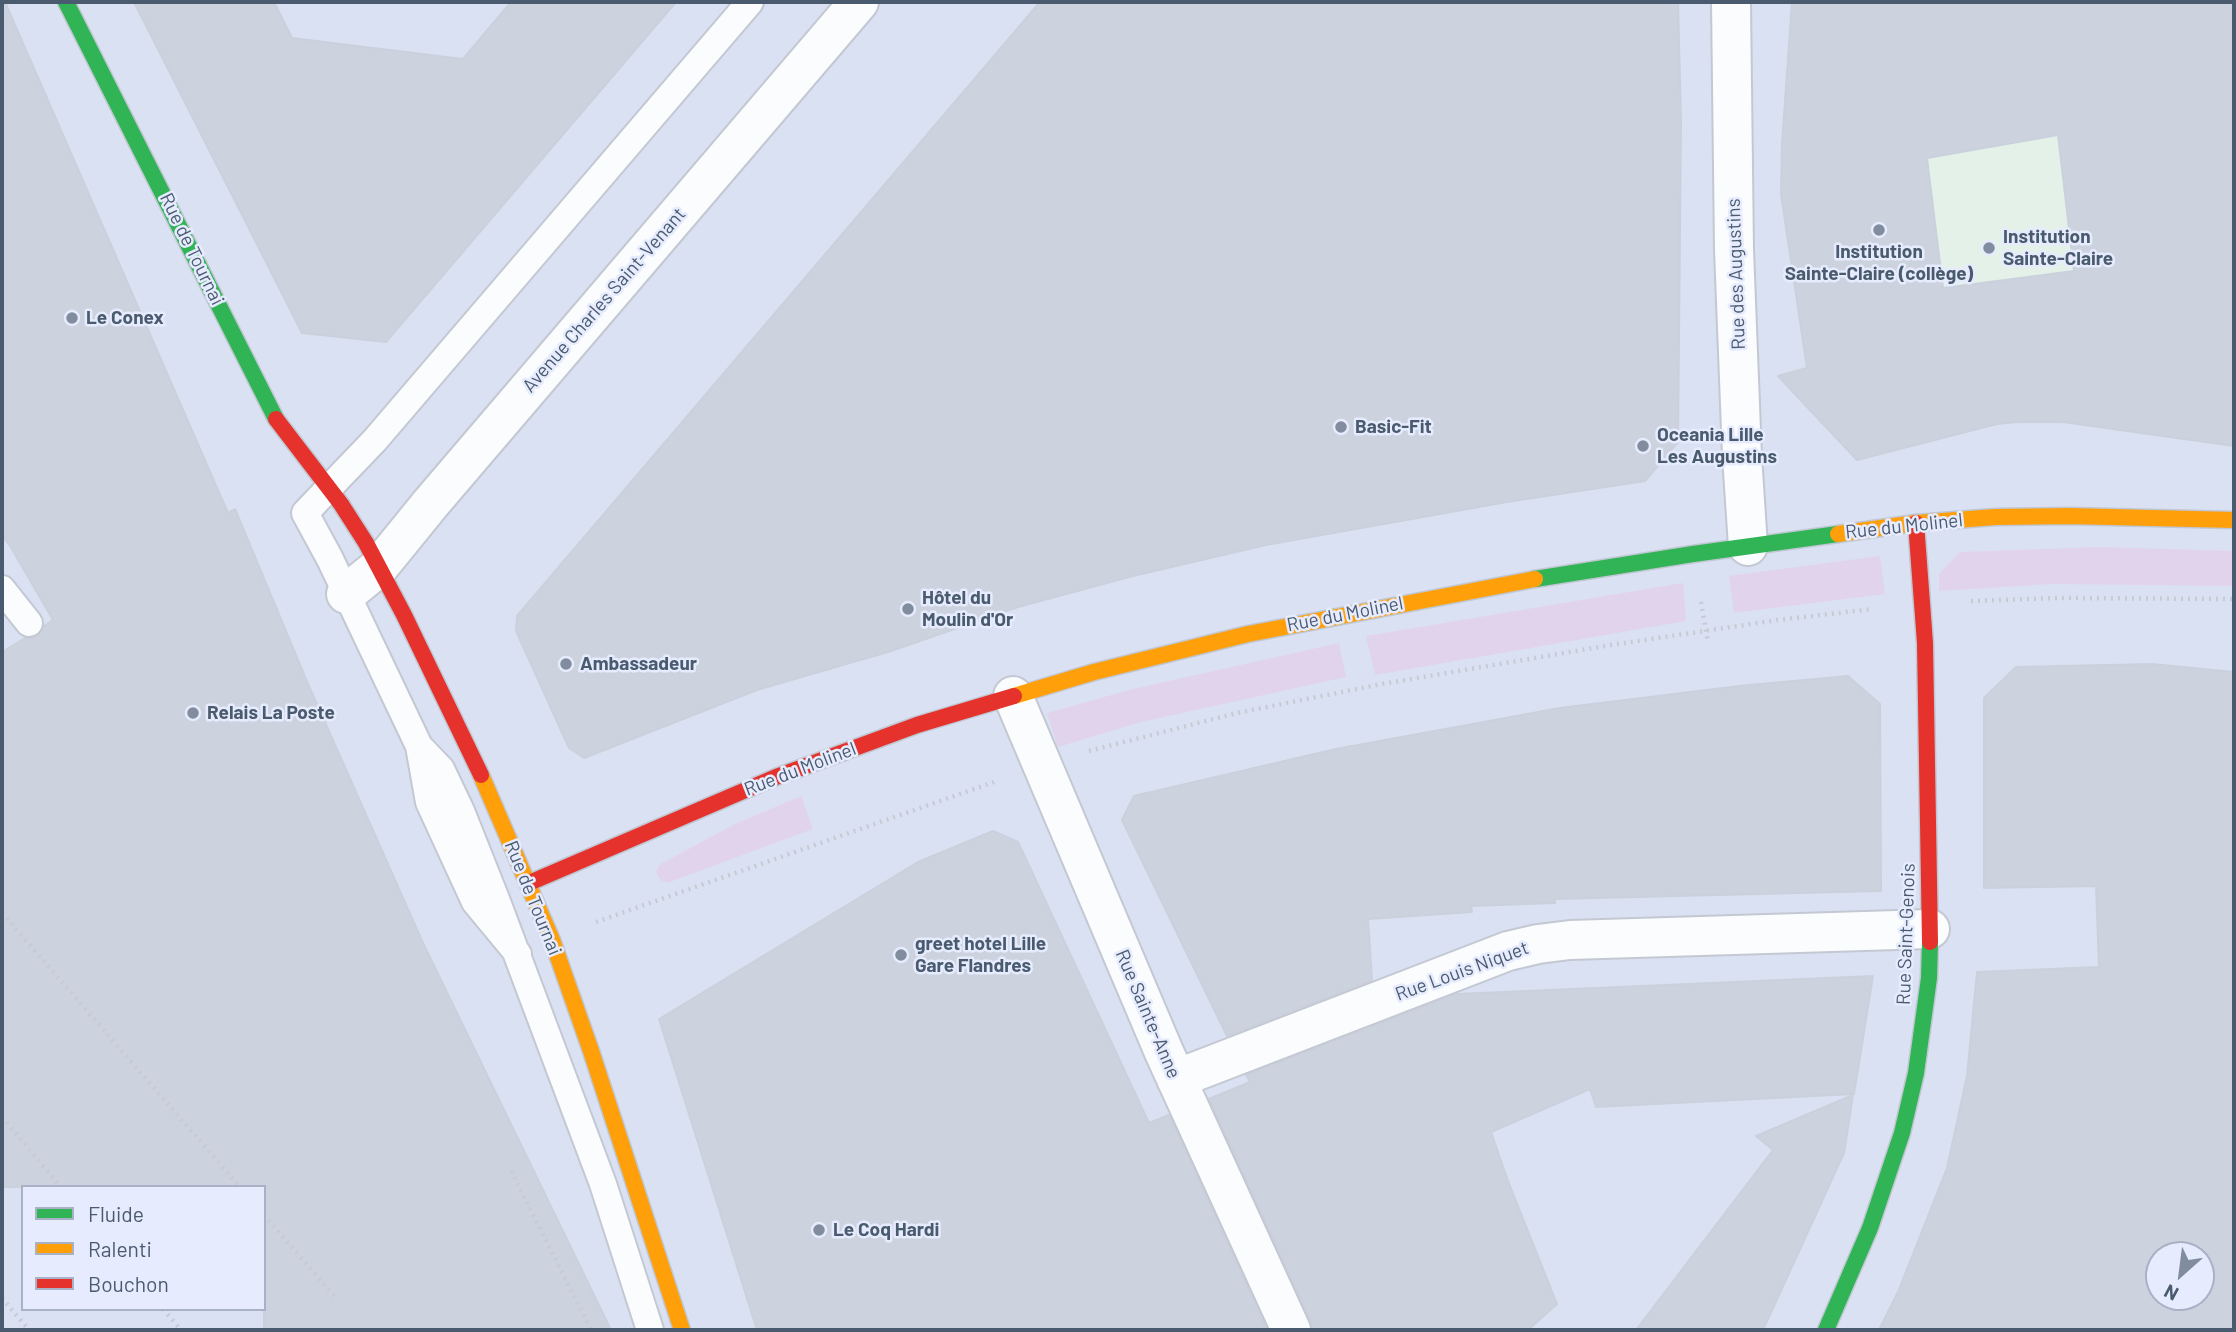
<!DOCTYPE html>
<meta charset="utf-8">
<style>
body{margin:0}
#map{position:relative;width:2236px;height:1332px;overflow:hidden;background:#e7eaf4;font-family:Barlow,sans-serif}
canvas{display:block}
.frame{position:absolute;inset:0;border:4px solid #4a5b6f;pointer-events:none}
.legend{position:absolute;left:21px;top:1185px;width:245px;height:126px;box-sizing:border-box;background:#e6ebfe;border:2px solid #a8b1c5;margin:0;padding:9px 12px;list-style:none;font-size:21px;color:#4a5b6f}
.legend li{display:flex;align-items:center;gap:14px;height:35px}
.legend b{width:35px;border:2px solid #a8b1c5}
.north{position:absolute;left:2145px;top:1241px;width:70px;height:70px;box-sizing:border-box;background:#e6ebfe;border:2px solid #a8b1c5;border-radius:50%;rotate:208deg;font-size:19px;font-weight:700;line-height:28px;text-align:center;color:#4a5b6f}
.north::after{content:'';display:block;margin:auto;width:24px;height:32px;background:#818d9e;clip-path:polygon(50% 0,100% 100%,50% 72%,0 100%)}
</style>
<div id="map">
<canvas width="2236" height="1332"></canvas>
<div class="frame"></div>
<ul class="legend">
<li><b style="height:9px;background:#30b455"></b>Fluide</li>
<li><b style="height:9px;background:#ff9f0a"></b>Ralenti</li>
<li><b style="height:9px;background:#e5322d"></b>Bouchon</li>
</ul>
<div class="north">N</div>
</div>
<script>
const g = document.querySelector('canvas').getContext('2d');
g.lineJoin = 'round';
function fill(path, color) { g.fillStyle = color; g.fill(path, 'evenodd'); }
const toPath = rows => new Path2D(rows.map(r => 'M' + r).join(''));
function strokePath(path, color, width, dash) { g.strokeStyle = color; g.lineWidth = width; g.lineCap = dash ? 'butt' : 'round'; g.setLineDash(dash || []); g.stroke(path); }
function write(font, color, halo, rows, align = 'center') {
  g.font = font + ' Barlow,sans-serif'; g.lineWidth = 5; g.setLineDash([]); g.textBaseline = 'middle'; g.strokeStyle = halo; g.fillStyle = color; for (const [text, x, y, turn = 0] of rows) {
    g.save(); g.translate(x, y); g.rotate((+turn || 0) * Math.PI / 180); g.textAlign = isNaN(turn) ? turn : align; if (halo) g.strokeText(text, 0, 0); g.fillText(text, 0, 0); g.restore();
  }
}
fill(toPath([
 [2,2,2234,2,2234,1330,2,1330],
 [23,1187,264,1187,264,1309,23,1309],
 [2159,1255,2201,1255,2201,1297,2159,1297]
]), '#dae1f2');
fill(toPath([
 [2153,2,2234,2,2234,74,2146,44,2165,436,2063,422,2067,322,1916,340,1807,368,1781,194,1785,105,2003,62,2153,4]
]), '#e4f1e8');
fill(toPath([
 [2100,547,2234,551,2234,586,2052,584,1939,591,1939,574,1960,552],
 [1880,556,1885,594,1734,613,1729,576],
 [1683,583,1686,621,1375,675,1366,636],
 [1339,643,1346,677,1141,722,1058,747,1047,713,1133,689],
 [801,796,813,829,667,883,660,880,656,872,659,865,733,825]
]), '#e2d3ec');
const building = toPath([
 [2,2,5,2,228,513,235,509,308,684,423,943,611,1330,264,1330,264,1187,2,1187,2,652,25,638,32,638,38,636,44,626,53,620,9,544,2,536,2,2],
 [134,2,274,2,292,38,463,59,511,2,676,2,386,342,302,333,134,2],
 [1040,2,1678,2,1681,121,1678,442,1645,481,1507,502,1266,545,1133,576,1018,607,891,651,757,690,584,758,569,748,516,631,517,616,1040,2],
 [1792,2,2234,2,2234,446,2063,422,2017,422,1997,424,1857,460,1778,376,1807,368,1781,194,1782,143,1792,2],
 [2058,135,2074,271,1943,288,1927,158,2058,135],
 [2152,664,2234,672,2234,1330,1879,1330,1898,1292,1947,1168,1967,1076,1977,972,2099,967,2096,886,1984,888,1984,698,2016,667,2152,664],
 [2159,1255,2201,1255,2201,1297,2159,1297,2159,1255],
 [1848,676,1880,704,1881,891,1555,899,1555,903,1471,906,1472,912,1368,919,1372,980,1227,1036,1122,820,1134,796,1336,749,1560,708,1739,686,1848,676],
 [993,831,1018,842,1149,1123,1169,1115,1267,1330,757,1330,659,1019,918,862,993,831],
 [1873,976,1854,1094,1596,1107,1590,1089,1491,1132,1508,1181,1557,1304,1528,1330,1313,1330,1311,1321,1209,1099,1250,1082,1246,1075,1457,994,1873,976],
 [1853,1095,1844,1153,1763,1330,1636,1330,1773,1150,1756,1136,1853,1095]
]);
fill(building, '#cdd3de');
strokePath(building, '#cad1dc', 2);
const lane = toPath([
 [2,589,29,623],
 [419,746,441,769,461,811,496,899,603,1184,650,1330],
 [518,954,475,902,429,802,419,746,330,559,305,513,375,440,750,2]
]);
const street = toPath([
 [1731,2,1734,250,1742,456,1748,546],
 [346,594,379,567,431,503,859,2],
 [1013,696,1164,1052,1291,1330],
 [1176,1079,1508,951,1538,944,1570,940,1930,929]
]);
const fast = toPath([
 [66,2,276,419],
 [1535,579,1693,554,1838,534],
 [1826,1330,1870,1228,1902,1133,1916,1073,1929,978,1930,942]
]);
const slow = toPath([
 [1838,534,1916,523,1995,517,2070,516,2234,520],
 [1014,696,1094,672,1248,634,1535,579],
 [481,775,552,940,591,1051,682,1330]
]);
const jam = toPath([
 [276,419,341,504,366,543,404,615,481,775],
 [1916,523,1925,643,1930,942],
 [529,883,776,777,917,725,1014,696]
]);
strokePath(lane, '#c3c8d2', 30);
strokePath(street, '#c3c8d2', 42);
strokePath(fast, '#c0c7d2', 19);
strokePath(slow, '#c0c7d2', 19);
strokePath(jam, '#c0c7d2', 19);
strokePath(toPath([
 [1971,601,2057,598,2234,599],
 [1701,602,1708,642],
 [1089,751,1237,713,1382,684,1611,645,1778,620,1872,609],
 [2,913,240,1187],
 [596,922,994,782],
 [2,1117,61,1187],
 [511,1171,591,1330],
 [264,1215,335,1297],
 [2,1298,29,1330],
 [163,1309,181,1330]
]), '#c6cbd3', 4.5, [2, 5]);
strokePath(lane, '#fbfcfd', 26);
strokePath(street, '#fbfcfd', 38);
strokePath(fast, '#30b455', 16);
strokePath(slow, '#ff9f0a', 16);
strokePath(jam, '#e5322d', 16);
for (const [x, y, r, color] of [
 [1879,230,7,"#818d9e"],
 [1989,248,7,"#818d9e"],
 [72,318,7,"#818d9e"],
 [1341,427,7,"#818d9e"],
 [1643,446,7,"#818d9e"],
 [908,609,7,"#818d9e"],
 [566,664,7,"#818d9e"],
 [193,713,7,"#818d9e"],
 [901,955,7,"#818d9e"],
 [819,1230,7,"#818d9e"]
]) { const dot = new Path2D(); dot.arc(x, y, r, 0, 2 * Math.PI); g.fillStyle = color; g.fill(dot); strokePath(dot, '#e6ebfe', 2.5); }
write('bold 19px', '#4a5b6f', '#e6ebfe', [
 ["Institution",2003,237],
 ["Sainte-Claire",2003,259],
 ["Institution",1879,252,"center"],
 ["Sainte-Claire (collège)",1879,274,"center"],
 ["Le Conex",86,318],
 ["Basic-Fit",1355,427],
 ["Oceania Lille",1657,435],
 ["Les Augustins",1657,457],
 ["Hôtel du",922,598],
 ["Moulin d'Or",922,620],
 ["Ambassadeur",580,664],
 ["Relais La Poste",207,713],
 ["greet hotel Lille",915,944],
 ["Gare Flandres",915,966],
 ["Le Coq Hardi",833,1230]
], 'left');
write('19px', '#4a5b6f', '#e6ebfe', [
 ["Rue de Tournai",192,249,64],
 ["Rue des Augustins",1736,274,-92],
 ["Avenue Charles Saint-Venant",604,300,-49],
 ["Rue du Molinel",1904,526,-6],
 ["Rue du Molinel",1345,614,-11],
 ["Rue du Molinel",800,769,-21],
 ["Rue de Tournai",533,898,68],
 ["Rue Saint-Genois",1906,934,-88],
 ["Rue Louis Niquet",1462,971,-20],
 ["Rue Sainte-Anne",1148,1014,67]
]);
</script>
